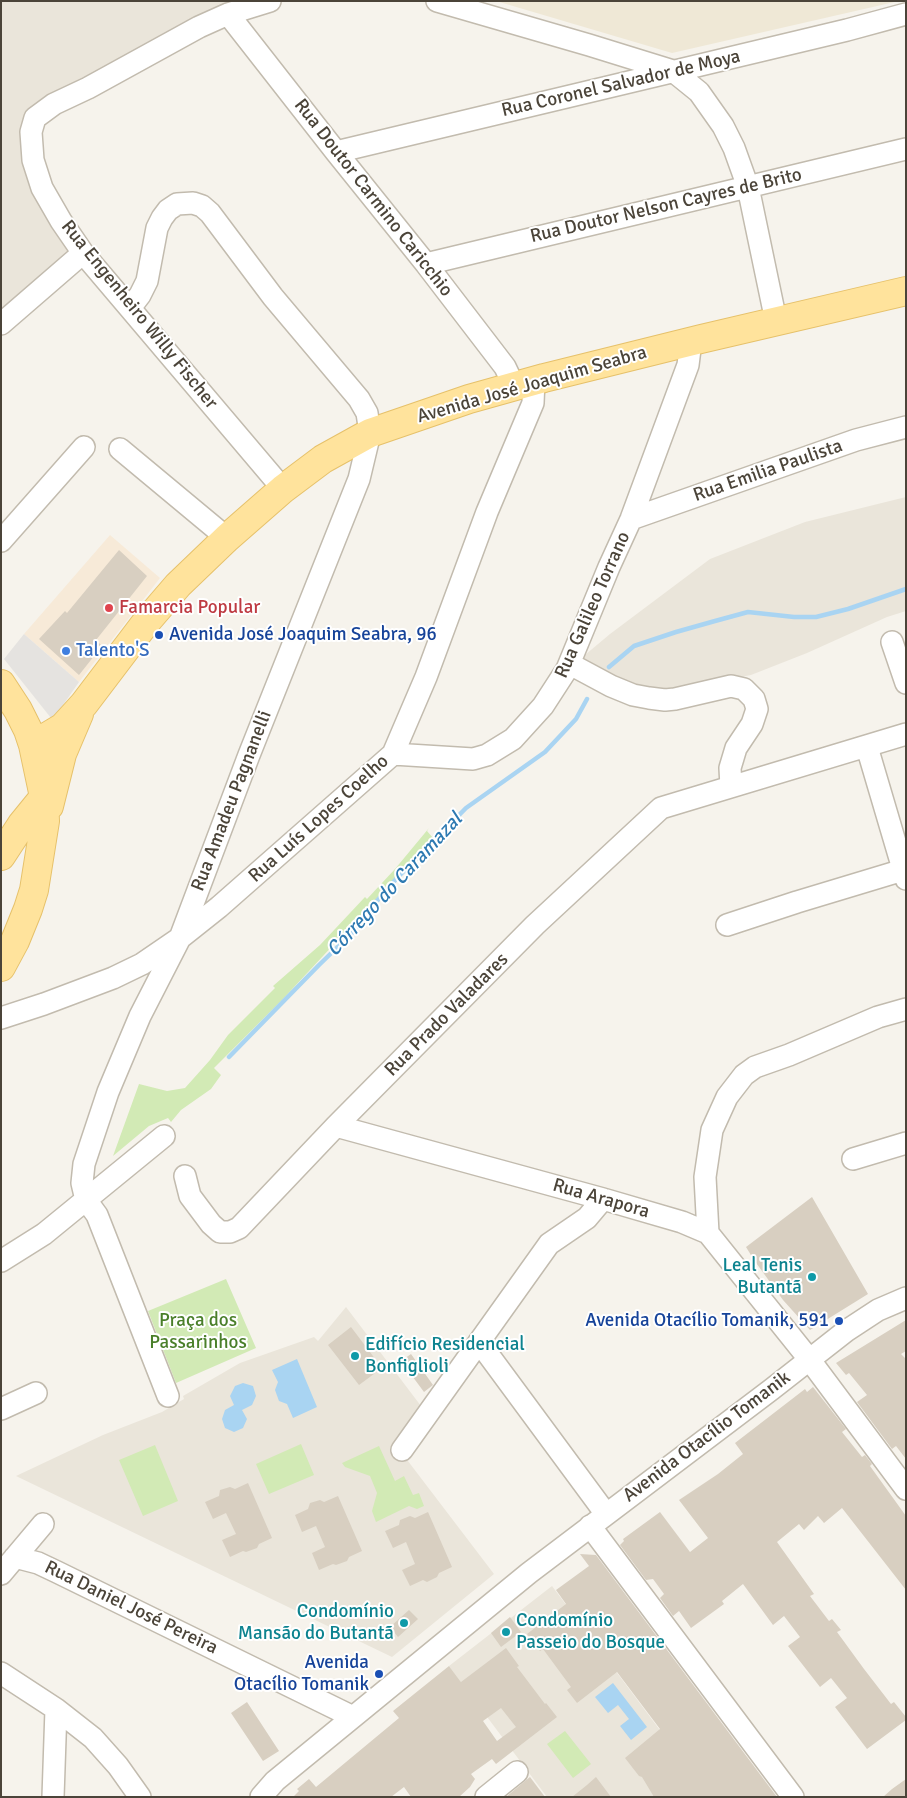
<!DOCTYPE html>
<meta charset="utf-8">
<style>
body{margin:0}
#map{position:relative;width:907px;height:1798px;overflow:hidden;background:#f6f3ec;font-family:Signika,sans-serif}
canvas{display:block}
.frame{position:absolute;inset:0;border:2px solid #4b4439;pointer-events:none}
</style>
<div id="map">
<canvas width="907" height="1798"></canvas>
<div class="frame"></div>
</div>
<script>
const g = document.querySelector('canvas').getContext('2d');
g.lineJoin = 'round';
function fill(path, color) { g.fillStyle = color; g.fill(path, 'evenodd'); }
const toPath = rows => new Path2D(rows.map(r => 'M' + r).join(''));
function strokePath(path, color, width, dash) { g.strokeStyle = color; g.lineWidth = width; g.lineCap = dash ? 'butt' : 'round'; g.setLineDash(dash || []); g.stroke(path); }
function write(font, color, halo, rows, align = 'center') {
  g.font = font + ' Signika,sans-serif'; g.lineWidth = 4; g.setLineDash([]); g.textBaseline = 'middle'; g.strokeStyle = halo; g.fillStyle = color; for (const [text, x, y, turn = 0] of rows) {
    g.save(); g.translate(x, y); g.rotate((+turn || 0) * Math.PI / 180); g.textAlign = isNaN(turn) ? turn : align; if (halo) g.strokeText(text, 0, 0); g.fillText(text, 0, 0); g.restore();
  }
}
fill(toPath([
 [1,1,244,1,27,117,29,155,83,265,1,321],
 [906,497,906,611,887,617,807,653,751,675,665,691,637,690,579,660,610,634,710,559,805,522],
 [346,1307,421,1406,395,1444,494,1574,392,1657,16,1476,103,1435,162,1412,184,1399,183,1396,240,1363,314,1337,318,1341],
 [552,1586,710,1797,547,1797,449,1666]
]), '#eae5da');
fill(toPath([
 [110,535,160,578,79,682,24,634]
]), '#f7ead8');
fill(toPath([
 [496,1,899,1,672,53]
]), '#efe8d6');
fill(toPath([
 [429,828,427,831,433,838,282,1000,214,1068,221,1075,211,1089,181,1110,171,1122,168,1118,149,1126,113,1156,139,1084,167,1091,185,1088,210,1060,228,1035,275,988,273,986,320,945,365,897,367,899,395,869],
 [226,1279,256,1348,176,1383,148,1311],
 [301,1444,314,1475,269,1494,256,1464],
 [155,1445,178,1501,143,1516,119,1460],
 [379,1446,395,1481,404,1476,413,1495,419,1493,424,1506,417,1509,409,1506,376,1522,372,1511,377,1493,370,1476,345,1467,342,1463],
 [565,1731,591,1764,573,1778,547,1744]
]), '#d2eab5');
fill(toPath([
 [24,634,79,682,56,715,51,718,4,659]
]), '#e5e3e0');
fill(toPath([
 [297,1359,317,1407,293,1418,287,1404,279,1401,275,1390,278,1382,272,1370],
 [243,1383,253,1386,256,1396,252,1405,242,1410,247,1419,243,1428,234,1432,225,1428,222,1419,225,1410,234,1405,230,1396,235,1386],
 [613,1683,647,1727,631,1740,620,1726,629,1719,618,1705,608,1713,595,1697]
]), '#a9d4f2');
strokePath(toPath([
 [609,667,634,646,676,632,715,621,748,612,794,617,816,617,848,609,906,589],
 [229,1057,319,965,352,933,370,909,397,878,466,808,545,752,576,719,587,699]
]), '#a9d4f2', 4.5);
fill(toPath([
 [119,550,147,576,96,640,102,646,79,675,39,639,65,611,67,613],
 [812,1197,868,1294,810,1330,783,1300,754,1260,746,1247],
 [906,1320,906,1351,901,1354,906,1359,906,1459,896,1446,892,1449,857,1402,867,1395,849,1373,846,1375,836,1363],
 [351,1327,382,1368,359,1385,328,1345],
 [411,1354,433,1385,424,1392,401,1361],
 [813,1387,846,1429,842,1432,862,1457,865,1455,872,1464,870,1466,906,1516,906,1590,842,1508,824,1523,818,1516,804,1530,799,1524,777,1542,814,1594,810,1596,829,1621,832,1619,841,1630,837,1632,864,1669,891,1704,894,1702,906,1717,906,1720,867,1749,835,1707,847,1698,831,1678,820,1687,788,1646,800,1637,784,1616,773,1625,743,1584,722,1601,724,1604,691,1628,679,1611,673,1616,660,1598,664,1594,653,1579,646,1580,620,1545,624,1541,623,1539,660,1512,690,1552,708,1538,679,1500,718,1474,743,1454,735,1443,805,1389,807,1392],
 [248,1483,272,1538,259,1544,257,1548,246,1552,243,1551,230,1557,222,1540,236,1534,226,1513,213,1519,205,1502,219,1496,220,1490,230,1487,235,1489],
 [338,1496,362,1551,349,1557,347,1561,336,1565,333,1564,319,1570,312,1553,325,1547,316,1526,302,1532,295,1515,308,1509,310,1503,320,1500,324,1502],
 [428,1512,452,1567,439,1573,437,1577,427,1582,423,1580,410,1586,402,1570,415,1564,406,1542,393,1548,385,1531,399,1525,400,1520,410,1516,415,1518],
 [580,1554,596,1555,777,1797,654,1797,642,1777,639,1776,625,1758,660,1729,617,1672,577,1703,567,1690,571,1687,543,1649,540,1651,527,1634,566,1604,556,1590,589,1566],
 [409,1610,418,1619,398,1637,390,1627],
 [510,1617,521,1632,501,1647,491,1633],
 [506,1648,519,1666,517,1667,545,1704,546,1703,557,1717,496,1764,492,1759,471,1774,475,1779,470,1787,459,1797,411,1797,404,1787,391,1797,293,1797,299,1791,297,1789,309,1779,316,1787,399,1718,393,1711,449,1666,461,1682],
 [501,1708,516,1727,497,1741,483,1721],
 [247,1702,279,1751,263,1761,231,1713],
 [530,1777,545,1797,506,1797,525,1781],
 [596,1777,611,1797,572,1797,587,1785],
 [906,1779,906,1797,883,1797,892,1789]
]), '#d8cfc1');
const minor = toPath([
 [270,1,228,14,199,27,88,88,54,104,35,118,31,132,33,160,42,188,61,221,83,253,283,489],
 [437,1,589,45,673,71,699,92,723,126,734,148,748,187,776,321],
 [228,14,336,152,426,264,505,367,514,386],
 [336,152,847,30,906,14],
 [426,264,906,149],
 [130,308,140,295,147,281,157,228,162,218,168,210,177,204,193,203,202,206,210,213,273,297,359,399,367,413,370,433,359,479,249,755,180,938,140,1016,108,1092,84,1164,82,1183,86,1200,97,1215,168,1396],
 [1,324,83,253],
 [120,449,227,538],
 [631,519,856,440,906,427],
 [1,541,84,447],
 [892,642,906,683],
 [570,664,611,686,633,695,649,698,665,700,675,699,731,686,744,689,754,699,757,709,752,724,736,748,730,768,731,787],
 [867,747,906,879],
 [393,754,473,759,487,755,513,739,543,706,567,669,609,567,631,519,688,365,691,341],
 [727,925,797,902,903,870],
 [1,1018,44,1004,113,978,142,964,180,938,219,907,393,754,426,677,487,512,533,403,534,380],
 [336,1126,603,1199,682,1222,708,1233,809,1359,906,1489],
 [853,1159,906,1143],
 [185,1176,190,1196,211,1224,220,1232,230,1232,239,1228,336,1126,535,925,661,808,906,734],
 [708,1233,705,1177,712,1130,727,1097,744,1075,755,1067,789,1055,878,1017,906,1009],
 [1,1261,44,1234,164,1136],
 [479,1342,606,1514],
 [1,1409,36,1393],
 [402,1450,549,1244,587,1218,603,1199],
 [590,1526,793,1797],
 [15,1557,38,1563,57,1572,353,1717],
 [1,1574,43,1524],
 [1,1673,56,1709,93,1738,118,1766,140,1797],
 [53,1797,56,1709],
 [261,1797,275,1781,529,1573,772,1389,846,1331,878,1310,906,1298],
 [486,1797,517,1772]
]);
const major = toPath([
 [1,684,18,710,28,730,33,745,44,797,45,821,34,890,28,909,15,941,1,967],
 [33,745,63,727,84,704,147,621,178,585,227,538,283,489,323,459,370,433,469,399,544,378,701,339,906,291],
 [49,806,62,754,79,714],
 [1,856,22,824,44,797]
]);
strokePath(minor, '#c2bbae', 24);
strokePath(major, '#e6c16a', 30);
strokePath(minor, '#fff', 21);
strokePath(major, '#ffe39c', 28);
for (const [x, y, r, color] of [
 [109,608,5,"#e0444e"],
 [159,635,5,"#1a4fb4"],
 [66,651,5,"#3f7fe0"],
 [812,1277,5,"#0f9aa8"],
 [839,1321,5,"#1a4fb4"],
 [355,1356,5,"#0f9aa8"],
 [404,1623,5,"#0f9aa8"],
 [506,1632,5,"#0f9aa8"],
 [379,1674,5,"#1a4fb4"]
]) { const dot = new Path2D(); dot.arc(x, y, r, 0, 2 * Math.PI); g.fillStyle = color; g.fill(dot); strokePath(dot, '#fff', 2); }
write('19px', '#4b4439', '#fff', [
 ["Rua Coronel Salvador de Moya",621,84,-13],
 ["Rua Doutor Carmino Caricchio",373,198,52],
 ["Rua Doutor Nelson Cayres de Brito",666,206,-13],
 ["Rua Engenheiro Willy Fischer",139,315,51],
 ["Avenida José Joaquim Seabra",532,385,-16],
 ["Rua Emilia Paulista",768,471,-19],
 ["Rua Galileo Torrano",593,605,-66],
 ["Rua Amadeu Pagnanelli",232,801,-69],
 ["Rua Luís Lopes Coelho",319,819,-42],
 ["Rua Prado Valadares",447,1015,-45],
 ["Rua Arapora",601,1199,16],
 ["Avenida Otacílio Tomanik",707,1437,-37],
 ["Rua Daniel José Pereira",131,1608,26]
]);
write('19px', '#be3a42', '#fff', [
 ["Famarcia Popular",119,608]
], 'left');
write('19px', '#164399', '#fff', [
 ["Avenida José Joaquim Seabra, 96",169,635,"left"],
 ["Avenida Otacílio Tomanik, 591",829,1321],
 ["Avenida",369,1663],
 ["Otacílio Tomanik",369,1685]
], 'right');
write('19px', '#366cbe', '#fff', [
 ["Talento'S",76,651]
], 'left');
write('19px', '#0d838f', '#fff', [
 ["Leal Tenis",802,1266],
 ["Butantã",802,1288],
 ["Edifício Residencial",365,1345,"left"],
 ["Bonfiglioli",365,1367,"left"],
 ["Condomínio",394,1612],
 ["Mansão do Butantã",394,1634],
 ["Condomínio",516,1621,"left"],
 ["Passeio do Bosque",516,1643,"left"]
], 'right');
write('19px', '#4a7f2a', '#fff', [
 ["Praça dos",198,1321],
 ["Passarinhos",198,1343]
]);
write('italic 20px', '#2e7ab2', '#fff', [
 ["Córrego do Caramazal",395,885,-47]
]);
</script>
